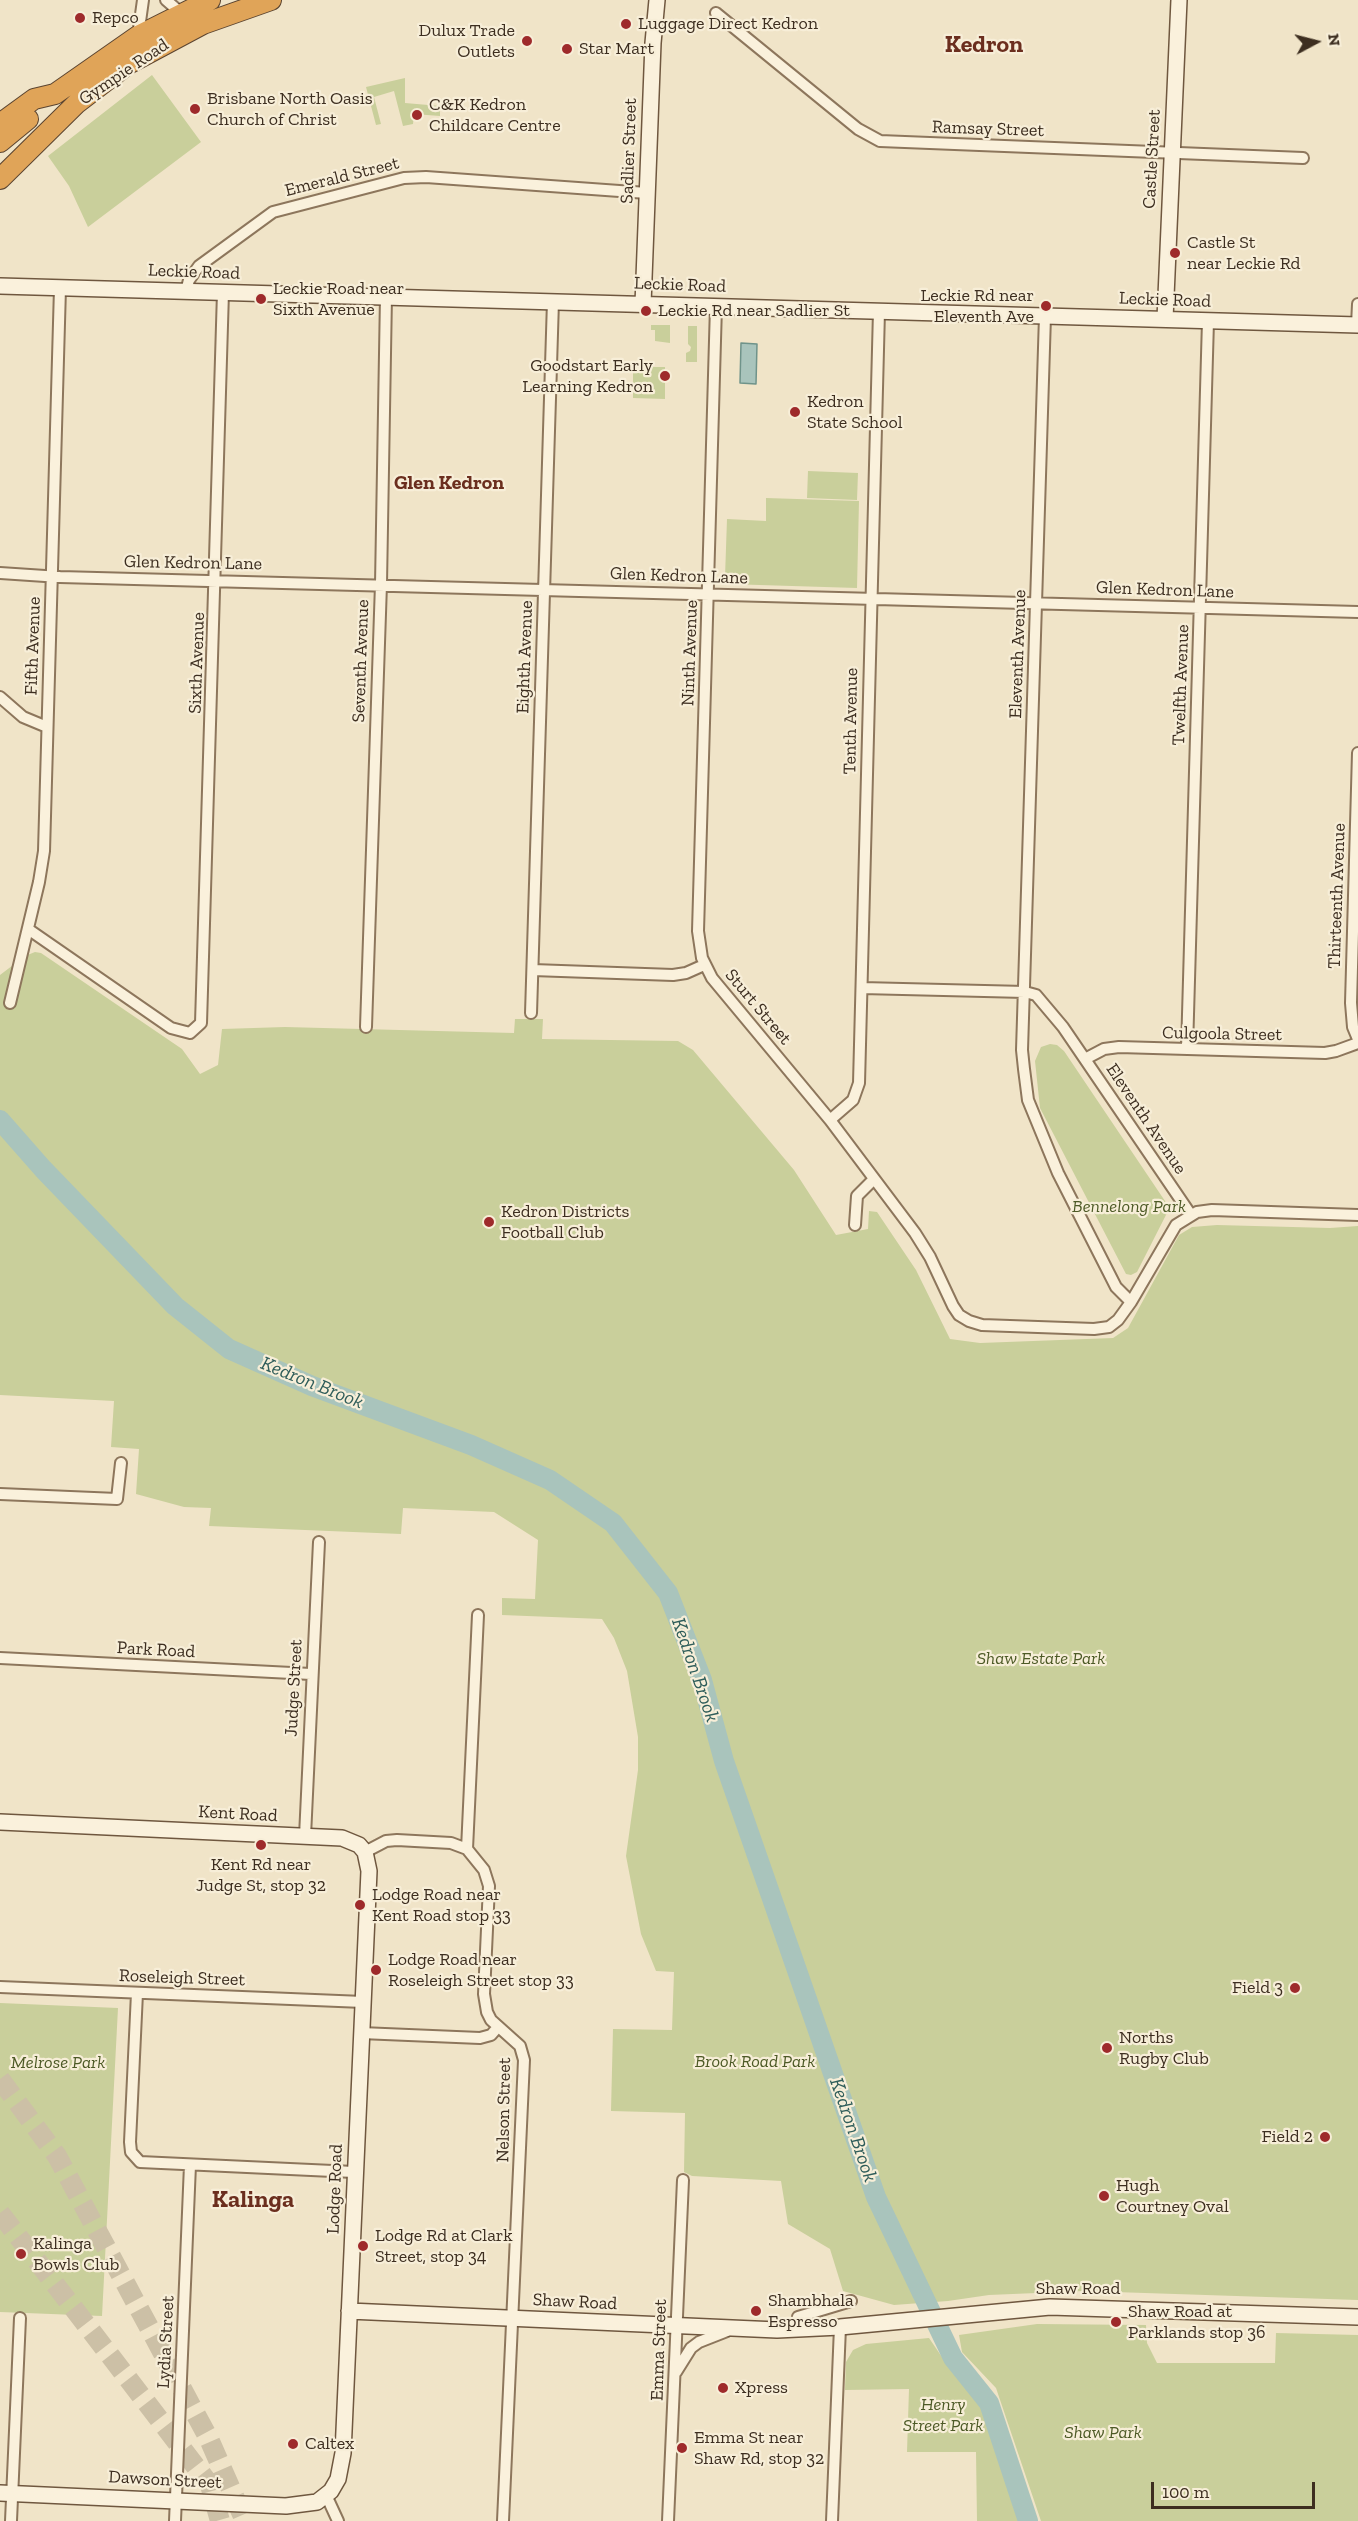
<!DOCTYPE html>
<style>
body{margin:0}
#map{position:relative;width:1358px;height:2521px;overflow:hidden;background:#f0e4c8;font-family:"Zilla Slab",serif}
canvas{display:block}
.north{position:absolute;left:1286px;top:12px;width:60px;height:60px;-webkit-text-stroke:4px #f7eed8;paint-order:stroke;rotate:83deg;font-size:16px;font-weight:700;line-height:24px;text-align:center;color:#3d2e20}
.north::after{content:'';display:block;margin:auto;width:21px;height:27px;background:#3d2e20;clip-path:polygon(50% 0,100% 100%,50% 72%,0 100%)}
.scale{position:absolute;left:1151px;top:2482px;width:164px;height:27px;box-sizing:border-box;border:3px solid #3d2e20;border-top:0;padding-left:8px;font-size:18px;line-height:21px;white-space:nowrap;color:#3d2e20;-webkit-text-stroke:4px #f7eed8;paint-order:stroke}
</style>
<div id="map">
<canvas width="1358" height="2521"></canvas>
<div class="north">N</div>
<div class="scale">100 m</div>
</div>
<script>
const g = document.querySelector('canvas').getContext('2d');
g.lineJoin = 'round';
function fill(path, color) { g.fillStyle = color; g.fill(path, 'evenodd'); }
const toPath = rows => new Path2D(rows.map(r => 'M' + r).join(''));
function strokePath(path, color, width, dash) { g.strokeStyle = color; g.lineWidth = width; g.lineCap = dash ? 'butt' : 'round'; g.setLineDash(dash || []); g.stroke(path); }
function write(font, color, halo, rows, align = 'center') {
  g.font = font + ' "Zilla Slab",serif'; g.lineWidth = 4.5; g.setLineDash([]); g.textBaseline = 'middle'; g.strokeStyle = halo; g.fillStyle = color; for (const [text, x, y, turn = 0] of rows) {
    g.save(); g.translate(x, y); g.rotate((+turn || 0) * Math.PI / 180); g.textAlign = isNaN(turn) ? turn : align; if (halo) g.strokeText(text, 0, 0); g.fillText(text, 0, 0); g.restore();
  }
}
fill(toPath([
 [152,75,201,142,88,227,69,186,48,156],
 [405,78,405,103,440,106,440,116,414,114,413,124,403,126,394,91,374,97,381,124,376,125,366,87],
 [651,325,670,325,670,343,655,341,655,330,651,330],
 [688,326,697,326,697,362,686,362,686,353,690,351,691,347,688,344],
 [649,367,665,367,665,399,633,398,633,371,648,371],
 [808,471,858,473,857,500,807,498],
 [766,498,859,501,857,588,727,584,725,577,727,519,766,521],
 [35,952,41,953,182,1049,200,1074,218,1065,222,1029,285,1027,514,1033,515,1019,543,1019,542,1039,678,1041,693,1050,794,1170,836,1235,868,1229,869,1211,877,1212,916,1270,950,1339,980,1343,1113,1338,1128,1328,1179,1235,1192,1227,1217,1225,1330,1228,1358,1226,1358,2300,1084,2291,989,2295,948,2301,894,2305,843,2291,830,2249,788,2224,781,2181,692,2176,684,2172,685,2113,611,2111,613,2029,672,2030,674,1972,656,1971,641,1934,626,1856,638,1770,638,1737,627,1671,614,1638,602,1619,502,1615,502,1598,535,1599,538,1540,494,1512,403,1508,401,1534,209,1526,211,1508,184,1507,136,1494,139,1449,111,1447,114,1401,0,1395,0,975,25,956],
 [1050,1044,1057,1045,1064,1051,1167,1204,1167,1213,1137,1272,1131,1275,1126,1274,1040,1108,1035,1061,1041,1047],
 [0,2003,118,2008,102,2316,0,2312],
 [1037,2324,1146,2325,1147,2343,1157,2363,1275,2363,1276,2333,1358,2335,1358,2521,1041,2521,996,2388,962,2352,959,2335],
 [929,2338,946,2363,982,2408,1020,2521,977,2521,976,2452,907,2452,909,2389,845,2390,846,2362,853,2350,866,2344]
]), '#c9cf9b');
const water = toPath([
 [741,343,757,344,756,384,740,383,741,343]
]);
fill(water, '#a9c4bc');
strokePath(water, '#6f938a', 1.5);
strokePath(toPath([
 [0,1120,43,1169,175,1306,229,1349,312,1386,471,1445,550,1480,613,1523,668,1593,702,1680,724,1761,876,2197,953,2358,989,2403,1028,2521]
]), '#a9c4bc', 20);
strokePath(toPath([
 [0,2079,57,2156,209,2439,245,2521],
 [0,2213,210,2485,220,2521]
]), '#ccc0a6', 20, [20, 10]);
const street = toPath([
 [166,0,181,13],
 [716,13,858,129,880,141,1303,158],
 [138,36,143,0],
 [186,291,189,280,199,266,273,212,404,178,426,177,647,193],
 [716,306,698,931,702,958,712,978,830,1120,915,1233,930,1257,953,1306,959,1315,969,1321,982,1325,1094,1329,1109,1327,1118,1320,1131,1302,1176,1225,1197,1212,1212,1210,1358,1215],
 [1045,316,1022,1050,1024,1069,1028,1100,1058,1173,1116,1287,1131,1302],
 [1357,325,1358,304],
 [0,573,60,577,1358,612],
 [0,697,23,717,47,727],
 [1358,753,1351,1003,1353,1027,1358,1039],
 [28,929,171,1028,190,1033,201,1023,223,292],
 [533,970,673,975,686,973,704,965],
 [862,988,1025,992,1036,995,1063,1027,1191,1215],
 [10,1003,39,882,44,851,60,288],
 [531,1013,553,301],
 [366,1027,381,584,386,296],
 [1187,1049,1208,321],
 [1085,1059,1104,1049,1119,1047,1325,1053,1336,1051,1358,1043],
 [830,1120,853,1100,859,1083,879,311],
 [855,1225,857,1196,874,1179],
 [0,1494,117,1499,121,1463],
 [478,1615,467,1849,484,1870,489,1886,484,1994,487,2012,491,2020,520,2046,524,2060,503,2521],
 [0,1658,311,1674],
 [305,1836,319,1542],
 [365,1852,386,1841,397,1840,451,1843,467,1849],
 [0,1987,363,2002],
 [137,1993,130,2142,131,2152,140,2162,354,2172],
 [361,2033,480,2038,491,2035,498,2027],
 [800,2330,798,2317,851,2301],
 [676,2372,691,2348,699,2342,727,2331],
 [326,2495,338,2521],
 [11,2521,20,2318],
 [175,2521,190,2165],
 [668,2521,683,2180],
 [832,2521,840,2327]
]);
const secondary = toPath([
 [0,286,1358,325],
 [643,304,653,43,657,0],
 [1165,319,1179,0],
 [0,1822,342,1838,359,1845,365,1852,369,1871,343,2453,338,2479,331,2491,317,2502,286,2506,0,2493],
 [349,2311,777,2330,840,2327,1050,2307,1358,2317]
]);
const highway = toPath([
 [0,124,34,99,55,94,138,36,210,0],
 [0,142,28,119],
 [0,179,77,103,128,64,203,24,271,0]
]);
strokePath(street, '#8d765c', 14);
strokePath(secondary, '#6f573f', 18);
strokePath(highway, '#5b4430', 22);
strokePath(street, '#faf1dc', 10);
strokePath(secondary, '#faf1dc', 15);
strokePath(highway, '#e0a458', 20);
for (const [x, y, r, color] of [
 [80,18,6,"#9e2a2b"],
 [626,24,6,"#9e2a2b"],
 [527,41,6,"#9e2a2b"],
 [567,49,6,"#9e2a2b"],
 [195,109,6,"#9e2a2b"],
 [417,115,6,"#9e2a2b"],
 [1175,253,6,"#9e2a2b"],
 [261,299,6,"#9e2a2b"],
 [1046,306,6,"#9e2a2b"],
 [646,311,6,"#9e2a2b"],
 [665,376,6,"#9e2a2b"],
 [795,412,6,"#9e2a2b"],
 [489,1222,6,"#9e2a2b"],
 [261,1845,6,"#9e2a2b"],
 [360,1905,6,"#9e2a2b"],
 [376,1970,6,"#9e2a2b"],
 [1295,1988,6,"#9e2a2b"],
 [1107,2048,6,"#9e2a2b"],
 [1325,2137,6,"#9e2a2b"],
 [1104,2196,6,"#9e2a2b"],
 [363,2246,6,"#9e2a2b"],
 [21,2254,6,"#9e2a2b"],
 [756,2311,6,"#9e2a2b"],
 [1116,2322,6,"#9e2a2b"],
 [723,2388,6,"#9e2a2b"],
 [293,2444,6,"#9e2a2b"],
 [682,2448,6,"#9e2a2b"]
]) { const dot = new Path2D(); dot.arc(x, y, r, 0, 2 * Math.PI); g.fillStyle = color; g.fill(dot); strokePath(dot, '#f7eed8', 2); }
write('18px', '#3d2e20', '#f7eed8', [
 ["Repco",92,18],
 ["Luggage Direct Kedron",638,24],
 ["Dulux Trade",515,31,"right"],
 ["Outlets",515,52,"right"],
 ["Star Mart",579,49],
 ["Brisbane North Oasis",207,99],
 ["Church of Christ",207,120],
 ["C&K Kedron",429,105],
 ["Childcare Centre",429,126],
 ["Castle St",1187,243],
 ["near Leckie Rd",1187,264],
 ["Leckie Road near",273,289],
 ["Sixth Avenue",273,310],
 ["Leckie Rd near",1034,296,"right"],
 ["Eleventh Ave",1034,317,"right"],
 ["Leckie Rd near Sadlier St",658,311],
 ["Goodstart Early",653,366,"right"],
 ["Learning Kedron",653,387,"right"],
 ["Kedron",807,402],
 ["State School",807,423],
 ["Kedron Districts",501,1212],
 ["Football Club",501,1233],
 ["Kent Rd near",261,1865,"center"],
 ["Judge St, stop 32",261,1886,"center"],
 ["Lodge Road near",372,1895],
 ["Kent Road stop 33",372,1916],
 ["Lodge Road near",388,1960],
 ["Roseleigh Street stop 33",388,1981],
 ["Field 3",1283,1988,"right"],
 ["Norths",1119,2038],
 ["Rugby Club",1119,2059],
 ["Field 2",1313,2137,"right"],
 ["Hugh",1116,2186],
 ["Courtney Oval",1116,2207],
 ["Lodge Rd at Clark",375,2236],
 ["Street, stop 34",375,2257],
 ["Kalinga",33,2244],
 ["Bowls Club",33,2265],
 ["Shambhala",768,2301],
 ["Espresso",768,2322],
 ["Shaw Road at",1128,2312],
 ["Parklands stop 36",1128,2333],
 ["Xpress",735,2388],
 ["Emma St near",694,2438],
 ["Shaw Rd, stop 32",694,2459],
 ["Caltex",305,2444]
], 'left');
write('18px', '#3d2e20', '#f7eed8', [
 ["Gympie Road",124,72,-34],
 ["Ramsay Street",988,129,2],
 ["Sadlier Street",629,151,-88],
 ["Castle Street",1152,159,-87],
 ["Emerald Street",342,177,-14],
 ["Leckie Road",194,272,2],
 ["Leckie Road",680,285,2],
 ["Leckie Road",1165,300,2],
 ["Glen Kedron Lane",193,563,1],
 ["Glen Kedron Lane",679,576,2],
 ["Glen Kedron Lane",1165,590,2],
 ["Fifth Avenue",33,646,-88],
 ["Ninth Avenue",690,653,-88],
 ["Eleventh Avenue",1018,654,-88],
 ["Eighth Avenue",525,657,-88],
 ["Seventh Avenue",361,661,-88],
 ["Sixth Avenue",197,663,-88],
 ["Twelfth Avenue",1181,685,-88],
 ["Tenth Avenue",851,721,-89],
 ["Thirteenth Avenue",1337,896,-88],
 ["Sturt Street",758,1007,50],
 ["Culgoola Street",1222,1034,1],
 ["Eleventh Avenue",1146,1119,56],
 ["Park Road",156,1650,3],
 ["Judge Street",294,1688,-87],
 ["Kent Road",238,1814,3],
 ["Roseleigh Street",182,1978,2],
 ["Nelson Street",504,2110,-89],
 ["Lodge Road",335,2189,-88],
 ["Shaw Road",1078,2289],
 ["Shaw Road",575,2302,3],
 ["Lydia Street",166,2342,-87],
 ["Emma Street",659,2350,-88],
 ["Dawson Street",165,2480,3]
]);
write('italic 18px', '#4d5a26', '#f7eed8', [
 ["Bennelong Park",1129,1207],
 ["Shaw Estate Park",1041,1659],
 ["Brook Road Park",755,2062],
 ["Melrose Park",58,2063],
 ["Henry",943,2405],
 ["Street Park",943,2426],
 ["Shaw Park",1103,2433]
]);
write('bold 20px', '#6b2e1e', '#f7eed8', [
 ["Glen Kedron",449,483]
]);
write('italic 20px', '#2f5d5a', '#f7eed8', [
 ["Kedron Brook",312,1383,22],
 ["Kedron Brook",695,1670,71],
 ["Kedron Brook",853,2130,71]
]);
write('bold 24px', '#6b2e1e', '#f7eed8', [
 ["Kedron",984,45],
 ["Kalinga",253,2200]
]);
</script>
